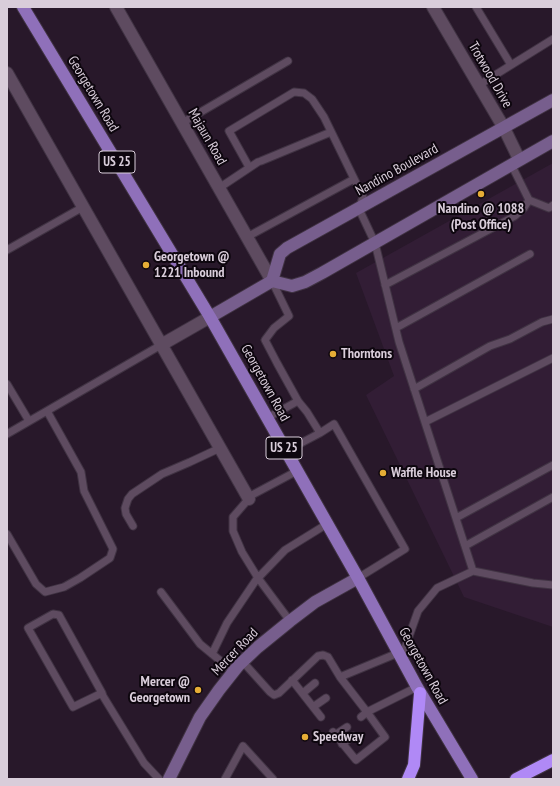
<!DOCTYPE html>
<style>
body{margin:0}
#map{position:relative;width:560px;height:786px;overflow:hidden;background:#28182a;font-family:"PT Sans Narrow",sans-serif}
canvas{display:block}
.frame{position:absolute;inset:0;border:8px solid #d9cdda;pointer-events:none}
</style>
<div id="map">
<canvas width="560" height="786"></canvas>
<div class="frame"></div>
</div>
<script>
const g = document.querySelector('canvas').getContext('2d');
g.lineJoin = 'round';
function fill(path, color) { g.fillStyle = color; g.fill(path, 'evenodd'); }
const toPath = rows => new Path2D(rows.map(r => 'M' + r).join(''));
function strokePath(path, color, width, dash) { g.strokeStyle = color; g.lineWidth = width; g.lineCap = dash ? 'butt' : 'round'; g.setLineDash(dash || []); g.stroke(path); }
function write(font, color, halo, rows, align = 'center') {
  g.font = font + ' "PT Sans Narrow",sans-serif'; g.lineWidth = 4; g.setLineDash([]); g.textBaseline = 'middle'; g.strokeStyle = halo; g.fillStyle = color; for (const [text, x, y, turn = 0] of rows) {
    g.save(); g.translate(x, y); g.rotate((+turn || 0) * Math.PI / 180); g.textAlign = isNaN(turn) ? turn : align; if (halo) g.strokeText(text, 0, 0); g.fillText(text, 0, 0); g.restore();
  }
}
fill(toPath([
 [553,163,553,627,464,597,366,395,394,376,356,273]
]), '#321d35');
const lane = toPath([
 [476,7,511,65],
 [479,85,553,39],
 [182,123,288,61],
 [261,161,331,132],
 [511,164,529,200,549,208,553,205],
 [249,167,229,131,294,92,304,93,312,99,324,117,363,197,359,209,375,243,399,342,473,571],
 [219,188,258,162],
 [247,237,354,179],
 [7,250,83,207],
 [272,281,289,316,274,328,265,340,277,363,298,401,307,412,320,433,334,424,405,549,358,578],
 [385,285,515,216,524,208,529,200],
 [396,328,530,254],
 [7,384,29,421],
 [414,389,490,346,510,339,542,322,553,319],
 [267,418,298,401],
 [425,422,553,358],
 [7,434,161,345],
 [286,451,320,433],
 [456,518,553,465],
 [133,526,126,514,125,508,128,499,132,494,162,474,190,462,220,448],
 [7,534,36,584,45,592,64,587,80,578,110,558,113,549,84,491,81,472,47,411],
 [465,546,553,497],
 [161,592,200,644,234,672],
 [290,621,258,578,242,552,233,531,233,517,252,495,297,471],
 [212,654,227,623,256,580,285,550,327,524],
 [401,659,418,611,437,588,473,571,533,583,553,585],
 [243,662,270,692,274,695,279,693,318,656,323,655,328,657,340,677,398,653],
 [340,677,367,712,417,687],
 [292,680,321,717],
 [102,693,73,707,28,628,53,614,59,615,102,693,103,696,144,763,159,779],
 [303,693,315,683],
 [313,707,326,698],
 [333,732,356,760,385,737,367,712,361,717],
 [335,735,347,727],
 [342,744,353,736],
 [225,779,243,746,273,779]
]);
const street = toPath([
 [116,7,272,281],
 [433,7,504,128,519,159],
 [7,73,249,499],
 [161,345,210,317]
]);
const secondary = toPath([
 [272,281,280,254,287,248,553,100],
 [210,317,272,281,292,286,305,282,322,273,553,141],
 [169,779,200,717,219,690,238,666,258,647,290,621,315,602,358,578]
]);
const primary = toPath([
 [23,7,210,317,358,578,417,687,472,779]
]);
const highway = toPath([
 [408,779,414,765,420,693],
 [516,779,553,760]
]);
strokePath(lane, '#403343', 9);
strokePath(street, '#403343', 14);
strokePath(secondary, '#403343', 14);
strokePath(primary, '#403343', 14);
strokePath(highway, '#403343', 14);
strokePath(lane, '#5e4b60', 7);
strokePath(street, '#5e4b60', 12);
strokePath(secondary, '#775e8d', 12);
strokePath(primary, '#8f70ba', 12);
strokePath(highway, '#b089f6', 12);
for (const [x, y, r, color] of [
 [481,194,4,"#e6ad36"],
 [146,265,4,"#e6ad36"],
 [333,354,4,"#e6ad36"],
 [383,473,4,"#e6ad36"],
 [198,690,4,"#e6ad36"],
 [305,737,4,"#e6ad36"]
]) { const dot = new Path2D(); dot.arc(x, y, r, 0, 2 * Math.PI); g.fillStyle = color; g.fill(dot); strokePath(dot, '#0d060e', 1.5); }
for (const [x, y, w] of [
 [117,162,36],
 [284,448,36]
]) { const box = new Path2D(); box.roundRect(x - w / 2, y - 11, w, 22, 3); g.fillStyle = '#0d060e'; g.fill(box); strokePath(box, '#d9cdda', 1); }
write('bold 13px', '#d9cdda', null, [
 ["US 25",117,162],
 ["US 25",284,448]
]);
write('14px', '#d9cdda', '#0d060e', [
 ["Trotwood Drive",490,75,60],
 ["Georgetown Road",93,94,59],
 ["Majaun Road",207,137,60],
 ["Nandino Boulevard",397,170,-29],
 ["Georgetown Road",265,383,61],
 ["Mercer Road",235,652,-46],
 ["Georgetown Road",423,666,61]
]);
write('bold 14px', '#d9cdda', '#0d060e', [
 ["Nandino @ 1088",481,209,"center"],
 ["(Post Office)",481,225,"center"],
 ["Georgetown @",154,257],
 ["1221 Inbound",154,273],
 ["Thorntons",341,354],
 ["Waffle House",391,473],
 ["Mercer @",190,682,"right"],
 ["Georgetown",190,698,"right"],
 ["Speedway",313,737]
], 'left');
</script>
